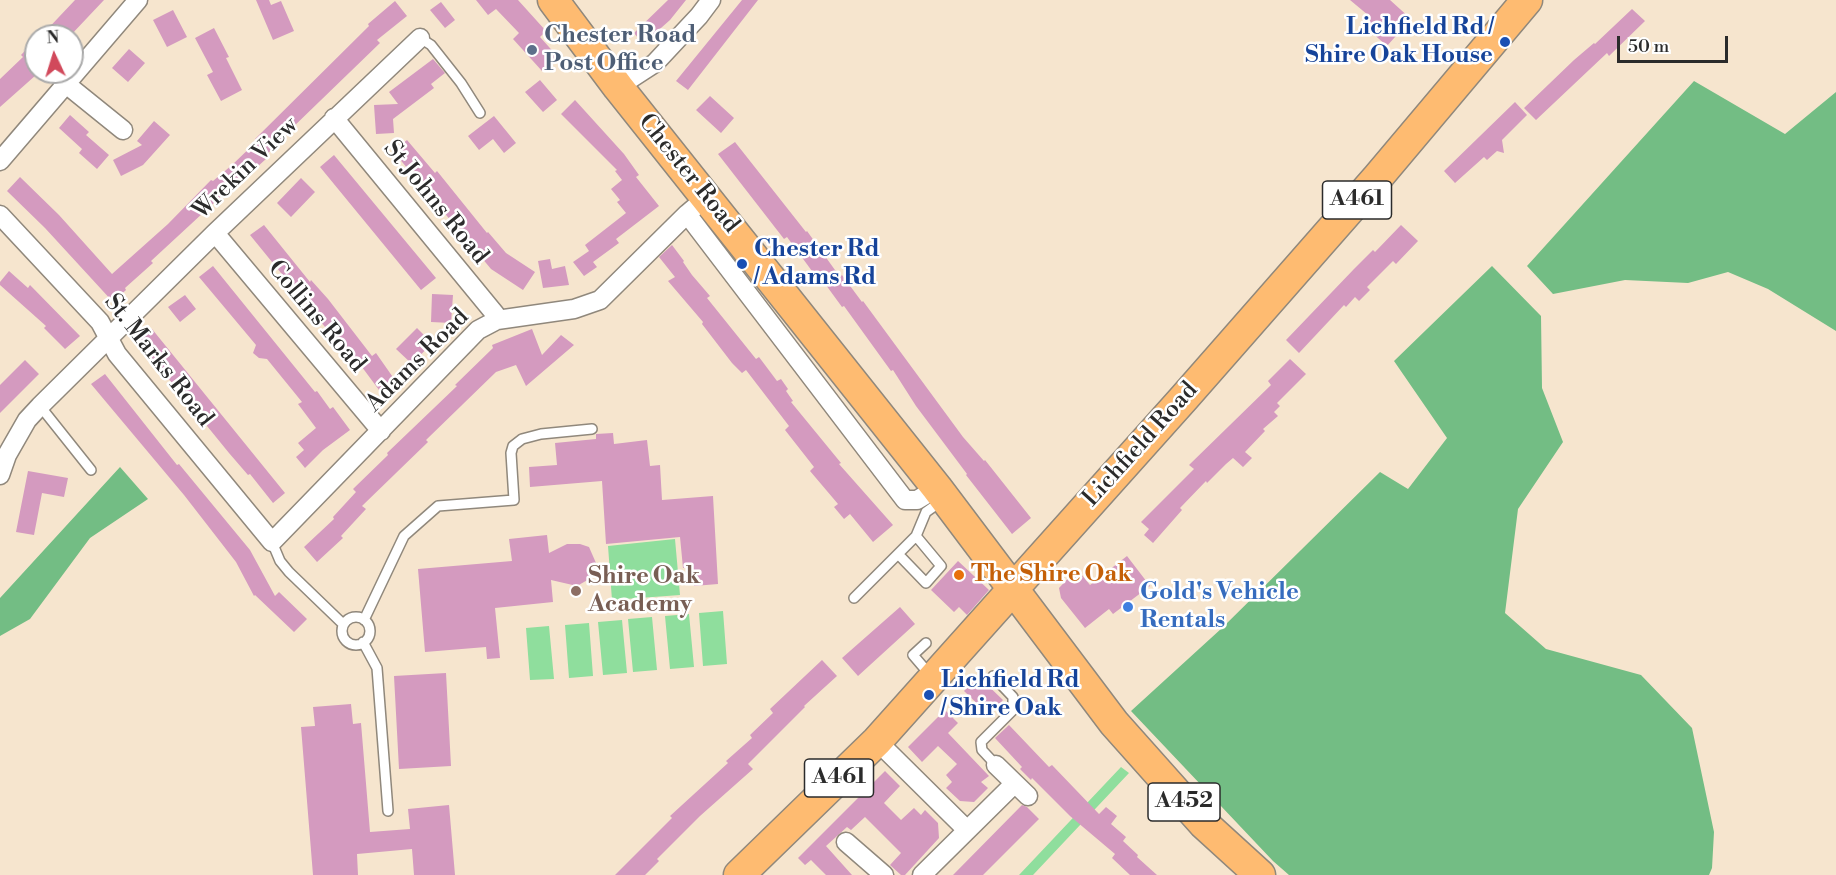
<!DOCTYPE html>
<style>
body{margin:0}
#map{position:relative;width:1836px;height:875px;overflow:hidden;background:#f6e5ce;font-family:"Libre Bodoni",serif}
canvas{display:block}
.north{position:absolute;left:24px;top:24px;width:60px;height:60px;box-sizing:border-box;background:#fff;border:2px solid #aaa;border-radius:50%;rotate:356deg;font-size:16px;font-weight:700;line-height:24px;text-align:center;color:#2b2b2b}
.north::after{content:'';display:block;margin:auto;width:21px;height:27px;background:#d1495b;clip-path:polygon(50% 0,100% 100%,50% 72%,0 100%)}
.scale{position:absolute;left:1617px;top:36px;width:111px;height:27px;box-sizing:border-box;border:3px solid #2b2b2b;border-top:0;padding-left:8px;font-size:18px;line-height:21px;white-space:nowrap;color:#2b2b2b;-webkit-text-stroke:4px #fff;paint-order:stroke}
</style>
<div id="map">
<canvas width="1836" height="875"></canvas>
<div class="north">N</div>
<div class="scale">50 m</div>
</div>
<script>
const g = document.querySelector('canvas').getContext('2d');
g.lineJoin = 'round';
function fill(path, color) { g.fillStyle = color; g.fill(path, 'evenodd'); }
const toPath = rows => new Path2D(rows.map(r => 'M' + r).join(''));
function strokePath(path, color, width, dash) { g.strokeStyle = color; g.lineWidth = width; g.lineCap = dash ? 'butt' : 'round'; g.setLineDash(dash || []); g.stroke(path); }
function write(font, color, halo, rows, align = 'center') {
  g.font = font + ' "Libre Bodoni",serif'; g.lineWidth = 5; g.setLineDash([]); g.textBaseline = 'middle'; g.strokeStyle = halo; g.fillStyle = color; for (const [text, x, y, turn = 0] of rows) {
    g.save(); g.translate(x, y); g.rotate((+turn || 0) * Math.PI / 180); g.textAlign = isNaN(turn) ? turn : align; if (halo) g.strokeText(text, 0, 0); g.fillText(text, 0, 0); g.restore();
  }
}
fill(toPath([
 [675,539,680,595,612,600,608,546],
 [723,611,727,664,703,666,699,613],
 [689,614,694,667,670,669,665,616],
 [652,617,657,670,633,672,628,619],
 [622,620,627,673,603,675,598,622],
 [589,623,593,676,569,678,565,625],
 [549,626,554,679,530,680,526,628],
 [1121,767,1129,773,1033,875,1019,875]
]), '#8fde9d');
fill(toPath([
 [1694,81,1785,134,1836,92,1836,331,1768,289,1728,272,1688,283,1625,280,1553,294,1527,266],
 [1492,266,1541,316,1542,388,1563,442,1518,509,1505,613,1546,649,1641,675,1692,728,1714,832,1712,868,1709,875,1289,875,1273,861,1131,711,1222,628,1380,472,1408,489,1447,438,1394,361],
 [120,467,148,499,90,538,30,619,0,636,0,598]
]), '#73bd84');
fill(toPath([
 [75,0,104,0,70,36,41,36],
 [256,0,269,0,271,5,281,1,294,31,273,40],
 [476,0,518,0,546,31,540,37,558,57,542,71,513,39,519,33,496,9,488,15],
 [668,0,686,0,670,20,643,44,634,33],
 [742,0,758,0,688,90,676,81],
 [1350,0,1390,0,1411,19,1387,46,1361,23,1368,15],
 [395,1,407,16,377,40,380,43,289,131,290,132,265,156,267,158,232,190,230,188,151,261,153,263,125,288,126,290,113,302,45,228,7,191,20,177,59,215,112,274,168,224,211,180,213,181,232,165,257,141,255,139,369,26,368,24],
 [441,2,455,20,445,28,430,10],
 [1632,9,1645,21,1609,56,1607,53,1536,120,1524,108,1574,60,1594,43,1595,44],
 [173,10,187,37,167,47,153,20],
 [214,28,229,57,226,58,242,90,221,101,207,75,213,72,195,38],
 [36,39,36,75,0,107,0,79,23,57,21,55],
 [129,49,145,63,128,82,112,68],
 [433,59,445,73,431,84,434,88,393,119,394,133,376,134,374,105,398,104,389,92],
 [540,80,557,100,543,112,525,92],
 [710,96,734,118,721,133,696,110],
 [575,100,624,154,639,175,636,177,659,206,616,239,619,243,593,262,597,267,584,276,573,262,589,251,585,245,626,213,617,202,620,200,611,189,622,180,615,171,617,170,561,114],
 [1515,102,1527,115,1502,140,1504,153,1497,151,1487,160,1484,157,1455,183,1444,171],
 [70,115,89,132,86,135,109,155,97,169,79,153,82,149,59,128],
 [494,116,516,143,504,153,493,139,479,150,468,136],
 [154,121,170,135,143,165,121,176,113,160,142,145,137,141],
 [407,140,435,173,437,171,487,233,488,232,506,253,535,272,523,290,491,269,393,151],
 [735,142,806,232,807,231,840,277,842,275,862,302,863,301,963,437,984,461,985,460,1031,518,1012,534,966,475,967,474,916,406,893,370,891,371,844,306,842,307,823,281,820,282,787,237,784,239,718,154],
 [334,155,436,278,421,290,320,167],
 [301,178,315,192,291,217,277,203],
 [264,225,310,282,311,280,328,299,372,356,376,353,397,383,382,394,356,359,354,360,331,332,330,333,250,235],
 [1401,225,1418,241,1396,264,1393,261,1367,287,1370,290,1359,301,1355,297,1346,307,1344,305,1299,353,1286,340,1354,269,1373,250,1375,252],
 [672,245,684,261,683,262,692,275,710,296,707,298,756,359,759,357,777,381,781,379,788,389,786,391,793,401,791,402,841,463,839,464,893,525,873,542,850,514,844,519,834,507,838,504,810,471,814,467,785,430,789,426,746,370,742,373,732,363,702,324,703,322,668,281,675,277,659,257],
 [550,259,552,269,565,266,569,285,543,288,538,261],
 [213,266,315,392,317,391,330,409,333,407,350,430,323,450,305,468,296,457,304,450,298,443,316,428,298,404,302,402,267,359,259,358,253,353,256,345,199,277],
 [9,271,28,288,30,285,80,336,65,349,44,328,46,326,0,285,0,282],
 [432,294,453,295,451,323,431,322],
 [185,295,196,309,180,322,168,307],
 [417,328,432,343,412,364,396,349],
 [152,329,285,493,273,503,250,474,248,475,229,453,137,340],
 [532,329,542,355,561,335,574,345,526,386,516,365,496,372,426,440,428,442,362,506,366,509,341,536,343,538,317,562,304,547,334,519,333,517,356,492,353,489,388,455,387,453,457,386,455,385,493,348,492,345],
 [1290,359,1306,374,1277,403,1280,406,1274,412,1278,416,1263,429,1265,431,1245,452,1252,458,1243,467,1233,458,1226,464,1207,483,1206,481,1180,508,1182,510,1153,543,1144,535,1149,529,1141,522,1194,469,1189,465,1271,385,1268,381],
 [25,360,39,374,0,413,0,385],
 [105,374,177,465,179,464,250,550,275,596,279,592,307,619,294,632,255,595,254,596,236,562,184,495,91,384],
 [613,433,614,444,647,440,650,466,660,465,662,500,713,496,718,584,694,586,692,567,683,568,680,537,606,544,602,481,530,487,529,467,557,465,555,443,596,439,596,434],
 [28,471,68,478,64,497,42,493,34,535,16,532],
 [547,535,549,553,567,544,580,544,589,547,596,563,591,578,577,586,551,580,553,602,495,608,500,658,487,659,486,647,425,652,418,569,512,561,509,539],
 [1127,556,1150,586,1113,614,1109,609,1085,628,1061,598,1059,588,1077,569,1090,585],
 [958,561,989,590,967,615,959,607,954,612,931,590],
 [900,607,915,624,858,676,842,658],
 [822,660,837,676,804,706,805,707,748,764,753,769,700,816,657,859,659,861,645,875,615,875,672,818,670,816,728,763,726,761,752,738,750,735,773,713,770,709],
 [446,673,451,766,399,769,394,676],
 [978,676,1003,700,989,715,964,691],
 [351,704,353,724,361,723,370,832,410,829,408,809,449,805,455,875,414,875,412,849,357,854,358,875,313,875,301,727,315,726,313,707],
 [945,710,958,723,948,733,989,776,981,782,988,788,974,802,960,801,946,788,952,782,946,775,957,764,938,746,922,762,908,747],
 [1009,725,1049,767,1052,765,1099,814,1106,807,1117,816,1111,824,1126,837,1123,841,1138,855,1137,857,1157,875,1130,875,1112,858,1115,854,1070,816,1032,778,1031,780,1020,769,1022,767,995,738],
 [885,771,900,786,884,803,901,820,914,808,921,815,925,810,938,823,939,838,905,875,901,875,890,865,901,853,865,817,851,830,847,827,826,846,852,875,826,875,811,860,805,865,798,858],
 [1022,805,1027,807,1039,819,983,875,953,875]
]), '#d49abf');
const service = toPath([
 [420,38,431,45,461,83,480,113],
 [40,406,91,470],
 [272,542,280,561,289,572,343,624],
 [898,554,926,583,941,566,916,536],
 [854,598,916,536,926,512,943,500],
 '342 631a14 14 0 1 1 28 0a14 14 0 1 1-28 0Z',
 [364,620,404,536,438,506,514,500,511,453,513,446,522,439,541,434,592,429],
 [363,642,377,668,388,811],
 [926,643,913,655,931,676],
 [993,676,1013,697,1013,710,981,742,982,750,996,765]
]);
const minor = toPath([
 [66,84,123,130],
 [618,87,655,63,699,16,711,0],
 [334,118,495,314,497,320],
 [0,161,138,0],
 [687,214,905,500,917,500,937,488],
 [0,215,100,322,117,354,272,542,478,330,497,320,574,309,600,300,687,214,707,197],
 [215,233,381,431],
 [0,475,7,455,27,420,40,406,215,233,420,38],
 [877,741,967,830],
 [996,765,1028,796],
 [846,842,884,875],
 [922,875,1014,784]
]);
const trunk = toPath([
 [553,0,618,87,937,488,1114,723,1204,824,1260,875],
 [739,875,877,741,1184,398,1378,177,1527,0]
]);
strokePath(service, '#90887c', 12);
strokePath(minor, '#90887c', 21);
strokePath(trunk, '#90887c', 33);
strokePath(service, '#fff', 9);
strokePath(minor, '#fff', 18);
strokePath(trunk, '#febb71', 30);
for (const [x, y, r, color] of [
 [1505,42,6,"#1a4fb4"],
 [532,50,6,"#5c6f8a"],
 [742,264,6,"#1a4fb4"],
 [959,575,6,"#e8710a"],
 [576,591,6,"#8d6e63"],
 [1128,607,6,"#3f7fe0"],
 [929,695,6,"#1a4fb4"]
]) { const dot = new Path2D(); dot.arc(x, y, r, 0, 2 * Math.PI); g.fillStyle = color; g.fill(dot); strokePath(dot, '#fff', 2); }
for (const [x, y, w] of [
 [1357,200,69],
 [839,778,69],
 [1184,802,72]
]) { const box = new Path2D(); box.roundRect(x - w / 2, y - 19, w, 38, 4.5); g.fillStyle = '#fff'; g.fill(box); strokePath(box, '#2b2b2b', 1.5); }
write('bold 22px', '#2b2b2b', null, [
 ["A461",1357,200],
 ["A461",839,778],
 ["A452",1184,802]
]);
write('bold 24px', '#164399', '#fff', [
 ["Lichfield Rd /",1493,28,"right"],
 ["Shire Oak House",1493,56,"right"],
 ["Chester Rd",754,250],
 ["/ Adams Rd",754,278],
 ["Lichfield Rd",941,681],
 ["/ Shire Oak",941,709]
], 'left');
write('bold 24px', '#4e5e75', '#fff', [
 ["Chester Road",544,36],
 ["Post Office",544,64]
], 'left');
write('24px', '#2b2b2b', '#fff', [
 ["Wrekin View",246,169,-44],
 ["Chester Road",688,174,51],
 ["St Johns Road",435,203,51],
 ["Collins Road",316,317,50],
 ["St. Marks Road",158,361,52],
 ["Adams Road",418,361,-45],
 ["Lichfield Road",1141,445,-48]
]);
write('bold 24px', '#c56008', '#fff', [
 ["The Shire Oak",971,575]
], 'left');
write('bold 24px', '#785e54', '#fff', [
 ["Shire Oak",588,577],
 ["Academy",588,605]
], 'left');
write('bold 24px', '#366cbe', '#fff', [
 ["Gold's Vehicle",1140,593],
 ["Rentals",1140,621]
], 'left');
</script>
